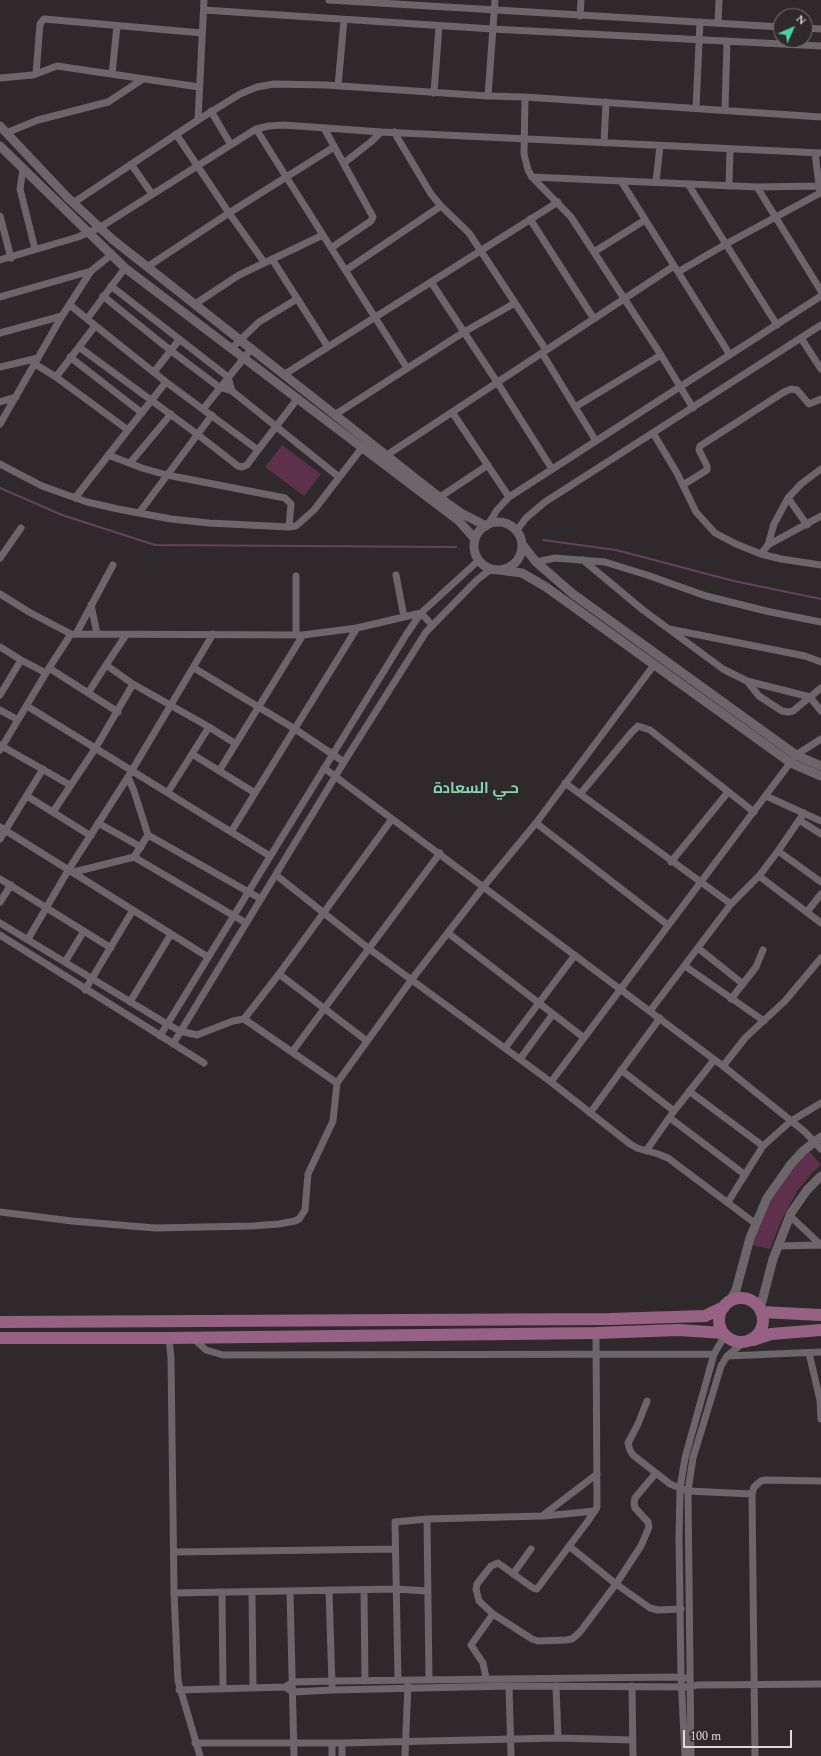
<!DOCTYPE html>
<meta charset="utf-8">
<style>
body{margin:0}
#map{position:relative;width:821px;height:1756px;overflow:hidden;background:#2f292c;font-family:Spectral,serif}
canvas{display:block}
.north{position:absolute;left:773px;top:8px;width:40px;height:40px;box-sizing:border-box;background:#2f292c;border:1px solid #757073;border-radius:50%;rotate:45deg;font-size:11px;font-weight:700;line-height:16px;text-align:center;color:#dfdbdd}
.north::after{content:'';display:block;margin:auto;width:14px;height:18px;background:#47d49e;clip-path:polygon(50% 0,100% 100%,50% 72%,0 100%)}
.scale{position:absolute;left:683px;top:1730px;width:109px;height:18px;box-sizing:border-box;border:2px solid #dfdbdd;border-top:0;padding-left:5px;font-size:12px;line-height:14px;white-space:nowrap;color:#dfdbdd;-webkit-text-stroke:3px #2f292c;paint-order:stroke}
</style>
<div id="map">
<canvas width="821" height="1756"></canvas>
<div class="north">N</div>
<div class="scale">100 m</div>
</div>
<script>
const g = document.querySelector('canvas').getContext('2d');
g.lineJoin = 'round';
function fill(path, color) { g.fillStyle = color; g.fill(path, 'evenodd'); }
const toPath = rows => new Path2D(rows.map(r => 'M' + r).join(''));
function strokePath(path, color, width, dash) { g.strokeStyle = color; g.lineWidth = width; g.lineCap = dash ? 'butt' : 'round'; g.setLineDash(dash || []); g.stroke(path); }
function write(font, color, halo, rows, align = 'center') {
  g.font = font + ' Spectral,Cairo,serif'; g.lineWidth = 4; g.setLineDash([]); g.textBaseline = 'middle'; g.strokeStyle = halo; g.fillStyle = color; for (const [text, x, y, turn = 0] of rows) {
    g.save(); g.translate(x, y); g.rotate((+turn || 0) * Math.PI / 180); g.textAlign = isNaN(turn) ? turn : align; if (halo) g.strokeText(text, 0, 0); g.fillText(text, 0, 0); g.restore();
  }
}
fill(toPath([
 [282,445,321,474,304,496,265,467],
 [809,1151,821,1165,813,1172,798,1190,783,1217,770,1249,751,1245,768,1203,788,1171]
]), '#5d304c');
strokePath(toPath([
 [0,488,62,515,155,545,456,547],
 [543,540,616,550,734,581,821,599]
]), '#67425c', 2);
strokePath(toPath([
 [329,0,781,27],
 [204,10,492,29,821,46],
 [580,16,581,0],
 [718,23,719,0],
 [805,28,821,29],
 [36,74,40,24,44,19,202,33],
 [112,74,117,26],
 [0,78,33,75,57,66,199,87],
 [338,86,344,20],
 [434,93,439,26],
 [488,96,495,0],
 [525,97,524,154,528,170,532,177,571,217,661,355,693,408],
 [696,108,700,22],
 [725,110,727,41],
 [211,111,231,145],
 [198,120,204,0],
 [324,128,373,217,371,221,331,248],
 [256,129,407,368],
 [394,132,431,194,441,206,469,233,546,350],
 [6,133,38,120,108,102,143,79],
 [176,134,229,213,264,262],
 [604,143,606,102],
 [344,163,372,141,381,132],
 [131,164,152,194],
 [23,169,20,189,35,249],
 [532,177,757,187,819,186],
 [621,181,730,355],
 [656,182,660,146],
 [688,184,777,325],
 [729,186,730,149],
 [757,187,821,291],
 [73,203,198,120,240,94,257,87,274,84,326,85,488,96,525,97,821,117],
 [0,216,11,258],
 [530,219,594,319],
 [594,252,645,220],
 [272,259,328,347],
 [0,260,78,237,99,228,256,129,269,126,284,125,381,132,821,153],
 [147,267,229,213,334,147],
 [125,268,87,319,166,382,258,450,298,398],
 [346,270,441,206],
 [678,272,726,244,820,193,815,153],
 [431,282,497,382,552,469],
 [111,286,228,377,232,391],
 [103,296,170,350,219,387,232,391,339,477],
 [0,297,91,271],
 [195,304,239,275,323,235],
 [70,305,87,319],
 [95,326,56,377,128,430,166,382],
 [0,333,62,316],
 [801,338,821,369],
 [79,347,197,434,238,466,242,467,247,465,258,450],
 [232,348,259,322,297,299],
 [542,353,575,407,661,355],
 [70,357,142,413],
 [35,364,56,377],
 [0,367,38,358],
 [154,372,179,340],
 [285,374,558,202],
 [0,402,16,397],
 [575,407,596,441],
 [204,408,252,348],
 [452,412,509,497],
 [336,414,464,332,515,303],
 [0,424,62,316,91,271,111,255],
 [653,433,677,473,696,512,715,533,736,544,761,554,781,559,821,565],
 [108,455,142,468,167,475,285,498,291,504,289,527],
 [387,455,674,266],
 [130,463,171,414],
 [0,464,42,486,87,502,118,509,171,519,209,523,289,527,296,526,314,510,365,444],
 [683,485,707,470,707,466,699,450,700,446,784,392,791,389,797,390,809,404,821,399],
 [440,497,488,465],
 [75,498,128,430],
 [788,498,807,525],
 [139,513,212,415],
 [489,523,497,510,509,497,821,296],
 [517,530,526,518,545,502,821,325],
 [768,545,774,524,788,498,801,484,821,469],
 [761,554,768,545,821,516],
 [0,558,21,528],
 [583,560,643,610,723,669,747,681,810,697,821,711],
 [536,562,555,558,605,562,647,575,706,596,766,611,821,622],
 [396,575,404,617],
 [0,594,29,612,71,634,303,635,357,628,421,613,432,625],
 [91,605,97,634],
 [669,629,805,656,821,662],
 [76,634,113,565],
 [126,635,106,665,133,684,209,727],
 [296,635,296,576],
 [0,647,21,660,46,673],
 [49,668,118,712],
 [194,668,295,729,344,762],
 [747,681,759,696,782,711,788,712,793,711,821,688],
 [88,693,106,665],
 [0,695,21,660],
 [27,706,270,856],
 [0,710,18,720],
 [236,744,209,727,192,754,255,793],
 [0,745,70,785],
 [0,750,49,668,71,634],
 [324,768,723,1066,805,1132,821,1149],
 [219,771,303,635],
 [128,777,134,791,148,835,261,899],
 [565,783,731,904],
 [168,792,192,754],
 [581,793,631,733,638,726,650,730,754,812],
 [27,796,91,836],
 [766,796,821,821],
 [53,812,95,749,133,684],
 [799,820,821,834],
 [98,823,141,847],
 [536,823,668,925],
 [0,827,208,957],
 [231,832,357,628],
 [0,839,43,769],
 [778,851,821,882],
 [134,857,148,835],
 [671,862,728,792],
 [74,872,134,857,246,923],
 [276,875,368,948,551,1082,630,1144,637,1148,658,1154,668,1158,756,1224],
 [759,876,821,923],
 [0,879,111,948],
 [0,902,11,885],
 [807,912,821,894],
 [0,923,167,1024,180,1031,197,1035,233,1021,244,1019,337,1083,412,979,484,886,536,823,654,665],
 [448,933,583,1037],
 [0,935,204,1063],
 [28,939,69,869,128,777,213,634],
 [698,948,743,984],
 [65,962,84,931],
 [685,966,764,1021],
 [279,974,367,1041],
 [85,990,133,910],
 [731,999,756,967,763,950],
 [130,1002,171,934],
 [650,1011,731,904,759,876,778,851,804,813],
 [244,1019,279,974,392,819],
 [160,1036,406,635,421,613,479,560],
 [173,1044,344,762,426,632,477,580,491,569],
 [505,1048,575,955],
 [292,1052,440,853],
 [520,1059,553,1014],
 [723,1066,746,1037,785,1001,821,958],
 [621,1070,674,1111],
 [551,1082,796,755,821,739],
 [689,1091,763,1146],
 [590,1113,660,1018],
 [670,1118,744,1174],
 [646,1151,674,1111,714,1060],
 [728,1202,763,1146,791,1121,821,1103],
 [0,1212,72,1221,155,1228,252,1226,279,1224,295,1221,299,1219,305,1210,308,1174,333,1121,337,1083],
 [790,1216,821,1245],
 [778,1246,821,1245],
 [169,1338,171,1358,174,1593,178,1681,200,1756],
 [193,1338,206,1350,223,1355,714,1354],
 [809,1353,820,1400,821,1419],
 [727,1356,821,1352],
 [656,1473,670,1484,688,1491,752,1494],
 [544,1516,595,1511],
 [427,1519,429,1680],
 [569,1546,616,1584,650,1608,658,1610,681,1609],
 [174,1552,395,1549],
 [513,1574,531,1549],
 [329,1590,332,1685],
 [364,1590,365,1681],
 [290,1591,294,1756],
 [222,1592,223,1688],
 [252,1592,253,1687],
 [174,1593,396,1589,427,1591],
 [493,1614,532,1639,538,1641,566,1640,572,1639,580,1632,616,1584,641,1546,649,1527,648,1522,635,1508,634,1503,635,1498,656,1473,633,1455,630,1450,628,1443,638,1424,647,1401],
 [486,1678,483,1663,471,1645,493,1614,479,1601,476,1589,477,1584,491,1566,498,1563,533,1588,537,1589,588,1521,597,1507,596,1333],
 [398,1680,395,1522,427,1519,542,1516,597,1474],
 [509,1686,511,1756],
 [556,1686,558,1738],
 [632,1686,633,1756],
 [285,1687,293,1682,332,1681,672,1677,685,1678],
 [179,1690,285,1687,293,1692,333,1690,509,1686,690,1687,697,1685,821,1684],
 [195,1743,342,1743,558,1738,632,1740],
 [342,1743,342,1756],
 [332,1756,332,1743],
 [405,1756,408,1684],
 [685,1756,681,1677,679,1539,680,1488,685,1458,714,1354,725,1335],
 [691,1756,688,1491,693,1458,721,1366,727,1356,743,1343],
 [755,1756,752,1494,754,1487,761,1481,765,1480,821,1481]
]), '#6c6569', 7);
strokePath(toPath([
 [0,126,67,197,112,239,448,504,461,513,486,526],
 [0,146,125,268,459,521,475,539],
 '474 546a24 24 0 1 1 48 0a24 24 0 1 1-48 0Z',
 [522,544,536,562,573,594,796,755,821,766],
 [499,570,522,573,546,587,791,763,821,776],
 [730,1301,736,1290,750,1238,767,1198,791,1164,803,1151,821,1137],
 [760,1309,773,1259,791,1213,807,1190,821,1176]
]), '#6c6569', 9);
strokePath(toPath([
 '719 1320a22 22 0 1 1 44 0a22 22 0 1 1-44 0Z',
 [761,1312,821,1315],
 [0,1322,609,1319,705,1316,724,1307],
 [0,1338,169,1338,596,1333,679,1330,723,1333],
 [753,1340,771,1334,821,1330]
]), '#976183', 12);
write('bold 15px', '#82d7b0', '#2f292c', [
 ["حـي السعادة",476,790]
]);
</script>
